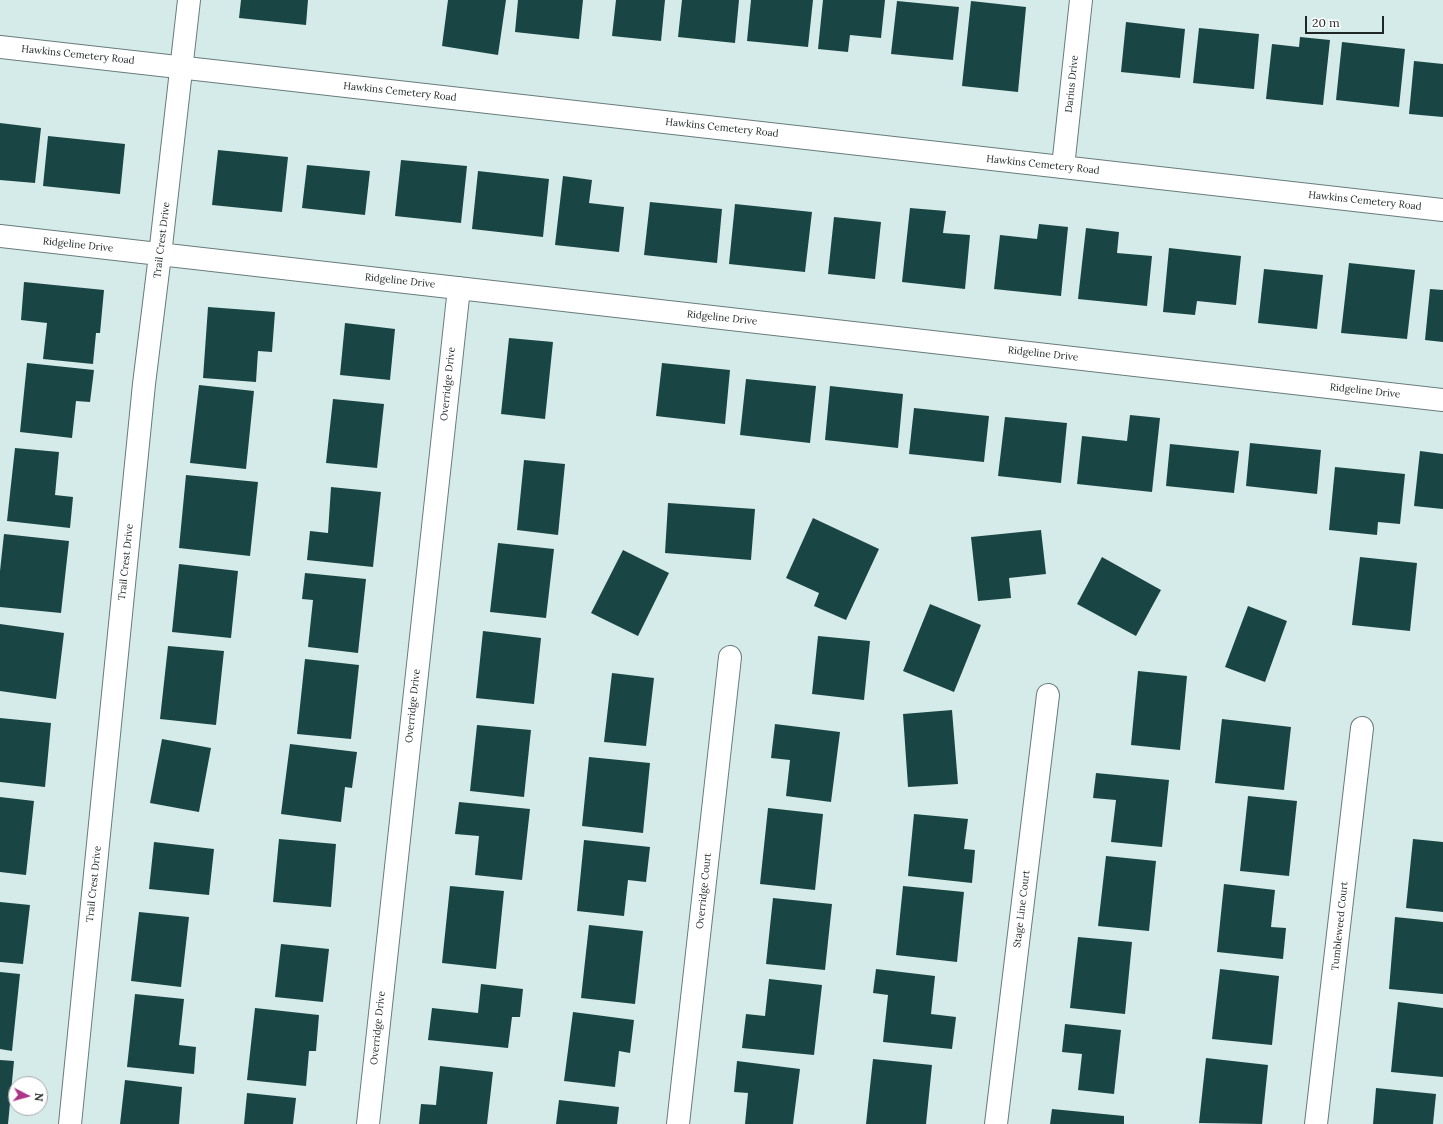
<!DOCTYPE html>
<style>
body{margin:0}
#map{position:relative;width:1443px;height:1124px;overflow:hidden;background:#d5ebea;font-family:Lora,serif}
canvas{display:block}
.north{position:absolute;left:8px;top:1076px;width:40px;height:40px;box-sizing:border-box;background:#fff;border:1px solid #a5a8a8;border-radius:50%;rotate:96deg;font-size:11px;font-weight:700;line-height:16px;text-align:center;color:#1e2626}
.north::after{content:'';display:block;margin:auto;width:14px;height:18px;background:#ad3487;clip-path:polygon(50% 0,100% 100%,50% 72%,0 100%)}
.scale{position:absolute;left:1305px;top:16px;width:79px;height:18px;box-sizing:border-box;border:2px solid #1e2626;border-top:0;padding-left:5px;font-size:12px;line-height:14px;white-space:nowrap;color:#1e2626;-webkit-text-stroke:3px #fff;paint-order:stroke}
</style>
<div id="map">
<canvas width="1443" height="1124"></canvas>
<div class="north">N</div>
<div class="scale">20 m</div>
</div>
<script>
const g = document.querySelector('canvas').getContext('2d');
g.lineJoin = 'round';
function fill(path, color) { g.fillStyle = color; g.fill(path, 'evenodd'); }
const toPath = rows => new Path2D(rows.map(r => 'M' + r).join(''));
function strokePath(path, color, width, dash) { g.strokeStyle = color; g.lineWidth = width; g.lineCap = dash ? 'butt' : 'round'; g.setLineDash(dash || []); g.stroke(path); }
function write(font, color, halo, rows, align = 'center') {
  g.font = font + ' Lora,serif'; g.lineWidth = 4; g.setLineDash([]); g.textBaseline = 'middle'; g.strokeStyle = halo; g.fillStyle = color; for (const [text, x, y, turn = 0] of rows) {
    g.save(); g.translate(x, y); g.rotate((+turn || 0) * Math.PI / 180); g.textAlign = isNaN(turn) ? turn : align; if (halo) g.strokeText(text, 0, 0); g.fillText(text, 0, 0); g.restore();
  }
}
fill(toPath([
 [241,0,308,0,306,25,239,18],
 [448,0,506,0,498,55,442,46],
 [518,0,583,0,579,39,515,32],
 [616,0,665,0,661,41,612,36],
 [682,0,739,0,735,43,678,37],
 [751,0,813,0,808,47,747,41],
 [823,0,885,0,881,38,850,35,848,52,818,49],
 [897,1,959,7,953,60,891,54],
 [971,1,1026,7,1018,92,962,86],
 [1126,22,1185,29,1180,78,1121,72],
 [1199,28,1259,34,1254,89,1193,83],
 [1300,37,1330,40,1323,105,1266,99,1272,44,1299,47],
 [1342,42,1405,49,1399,107,1336,100],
 [1414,61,1443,64,1443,117,1409,114],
 [0,123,41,128,35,183,0,180],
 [48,136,125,144,120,194,43,186],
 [218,150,288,157,282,212,212,205],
 [401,160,467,166,461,223,395,216],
 [307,165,370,171,365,215,302,208],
 [478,171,549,179,543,237,472,229],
 [563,176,592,180,589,203,624,207,619,252,555,245],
 [650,202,722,209,717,263,644,255],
 [735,204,812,212,805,272,729,264],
 [910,208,946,211,943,233,970,235,965,289,902,282],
 [834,217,881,222,875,279,828,274],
 [1039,224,1068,227,1061,296,994,289,1000,235,1037,239],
 [1086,228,1119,232,1117,253,1152,256,1147,306,1078,299],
 [1169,248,1241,256,1236,305,1197,301,1195,315,1163,312],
 [1349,263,1415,270,1407,339,1341,333],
 [1264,269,1323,275,1317,329,1258,323],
 [24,282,104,290,100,333,96,333,93,364,43,359,47,323,21,320],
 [1430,289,1443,290,1443,342,1425,340],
 [208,307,275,312,272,352,258,351,256,382,203,378],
 [345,323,395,329,390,380,340,375],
 [509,338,553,342,545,419,501,414],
 [27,363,94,370,90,402,76,401,72,438,20,432],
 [662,363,730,370,725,424,656,416],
 [746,379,816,386,810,443,740,435],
 [199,385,254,391,246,469,190,463],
 [830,386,903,394,898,448,825,440],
 [333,399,384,404,377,468,326,463],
 [914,408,989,416,984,462,909,454],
 [1130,415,1160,418,1152,492,1077,484,1082,436,1127,441],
 [1005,417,1067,423,1061,483,998,476],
 [1250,443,1321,450,1317,494,1246,486],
 [1170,444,1239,451,1234,493,1166,486],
 [15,448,59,452,55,495,73,497,70,528,7,521],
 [1420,451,1443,454,1443,509,1414,506],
 [524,460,565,464,558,535,517,530],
 [1335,467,1405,474,1400,524,1378,522,1377,535,1329,530],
 [186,475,258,482,250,556,179,548],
 [331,487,381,492,373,567,307,560,310,531,328,533],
 [668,503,755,509,751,560,665,553],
 [813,518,879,549,846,620,814,606,819,593,786,578],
 [1041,530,1046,574,1009,578,1011,598,978,601,971,537],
 [4,534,69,541,61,613,0,607,0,571],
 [498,543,554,549,546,618,490,612],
 [623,550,669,573,638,636,591,613],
 [1102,557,1161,590,1136,636,1077,604],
 [1360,557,1417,563,1410,631,1352,625],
 [179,564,238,571,231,638,172,632],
 [305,573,366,579,358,653,308,647,313,600,302,599],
 [930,604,981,625,954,692,903,671],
 [1248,606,1287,621,1265,682,1225,667],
 [0,624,64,633,56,699,0,691],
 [483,631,541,638,534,704,476,698],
 [818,636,870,641,864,700,812,694],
 [168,646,224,651,216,725,160,719],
 [305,659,359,665,351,739,297,734],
 [1138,671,1187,676,1180,750,1131,745],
 [612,673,654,678,646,746,604,742],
 [952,710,958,784,908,787,903,714],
 [0,718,51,723,45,787,0,782],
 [1222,719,1291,727,1284,790,1215,783],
 [775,724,840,732,831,802,786,796,790,760,771,758],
 [477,725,531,730,524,797,470,791],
 [162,739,211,748,199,812,150,803],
 [290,744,357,752,352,788,345,787,341,822,281,814],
 [589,757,650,763,643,833,582,826],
 [1096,773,1169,780,1162,847,1111,842,1116,800,1093,798],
 [1248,796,1297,801,1289,876,1240,871],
 [0,797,34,801,26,875,0,872],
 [459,802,530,809,522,880,475,875,479,836,455,834],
 [768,808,823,814,815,890,760,884],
 [914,814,968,819,964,849,975,850,972,883,908,876],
 [279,839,336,844,331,907,273,902],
 [1413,839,1443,842,1443,912,1406,908],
 [584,840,650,847,646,882,628,880,624,916,577,911],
 [154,842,214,849,209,895,149,889],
 [1106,856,1156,861,1149,931,1098,926],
 [1224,884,1275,890,1271,927,1286,928,1283,959,1217,952],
 [450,886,504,891,496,969,442,963],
 [903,886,964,892,957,962,896,955],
 [773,898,832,904,825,970,766,964],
 [0,902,30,905,23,964,0,962],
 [139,912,189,917,181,987,131,981],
 [1395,917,1443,922,1443,994,1389,989],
 [589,925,643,931,635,1004,581,998],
 [1078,937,1132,942,1125,1014,1070,1008],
 [281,944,329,949,323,1002,275,997],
 [876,969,935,976,931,1014,956,1017,952,1049,883,1042,888,995,873,993],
 [1220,969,1279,976,1272,1045,1212,1039],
 [0,972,20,974,12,1051,0,1049],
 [769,979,822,985,814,1055,742,1048,746,1014,765,1016],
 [481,984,523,989,520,1017,512,1017,508,1048,428,1040,432,1008,478,1013],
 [135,994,184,999,179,1045,196,1047,194,1074,127,1067],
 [1398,1002,1443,1008,1443,1077,1391,1072],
 [255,1008,319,1015,316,1051,309,1051,306,1086,247,1080],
 [573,1012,634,1020,630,1053,619,1051,615,1087,564,1081],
 [1065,1024,1121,1030,1114,1094,1078,1090,1082,1054,1062,1052],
 [1206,1058,1268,1065,1262,1124,1199,1123],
 [873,1059,932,1065,926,1124,866,1124],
 [0,1060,14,1061,8,1124,0,1124],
 [737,1061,800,1069,793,1124,745,1124,748,1093,734,1092],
 [440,1066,493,1072,487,1124,419,1124,421,1104,436,1105],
 [125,1080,182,1087,179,1124,120,1124],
 [1376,1088,1436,1094,1433,1124,1373,1124],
 [247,1093,296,1098,293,1124,244,1124],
 [559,1100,619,1107,617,1124,556,1124],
 [1052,1109,1124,1116,1124,1124,1050,1124]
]), '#194644');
const street = toPath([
 [1063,167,1081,0],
 [0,236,1443,400],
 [70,1124,144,384,160,255,189,0],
 [368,1124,459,288],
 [678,1124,730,657],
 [996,1124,1048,695],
 [1316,1124,1362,728]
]);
const secondary = toPath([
 [0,47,1443,210]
]);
strokePath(street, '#677b7a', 24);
strokePath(secondary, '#677b7a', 24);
strokePath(street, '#fff', 22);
strokePath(secondary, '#fff', 22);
write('10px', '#1e2626', '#fff', [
 ["Hawkins Cemetery Road",78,55,6],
 ["Darius Drive",1072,84,-84],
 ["Hawkins Cemetery Road",400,92,6],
 ["Hawkins Cemetery Road",722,128,6],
 ["Hawkins Cemetery Road",1043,165,6],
 ["Hawkins Cemetery Road",1365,201,6],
 ["Trail Crest Drive",162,240,-83],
 ["Ridgeline Drive",78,245,6],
 ["Ridgeline Drive",400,281,6],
 ["Ridgeline Drive",722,318,6],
 ["Ridgeline Drive",1043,354,6],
 ["Overridge Drive",448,384,-84],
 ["Ridgeline Drive",1365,391,6],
 ["Trail Crest Drive",126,562,-84],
 ["Overridge Drive",413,706,-84],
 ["Trail Crest Drive",94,884,-84],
 ["Overridge Court",704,891,-84],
 ["Stage Line Court",1022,909,-83],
 ["Tumbleweed Court",1340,926,-84],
 ["Overridge Drive",378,1028,-84]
]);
</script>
